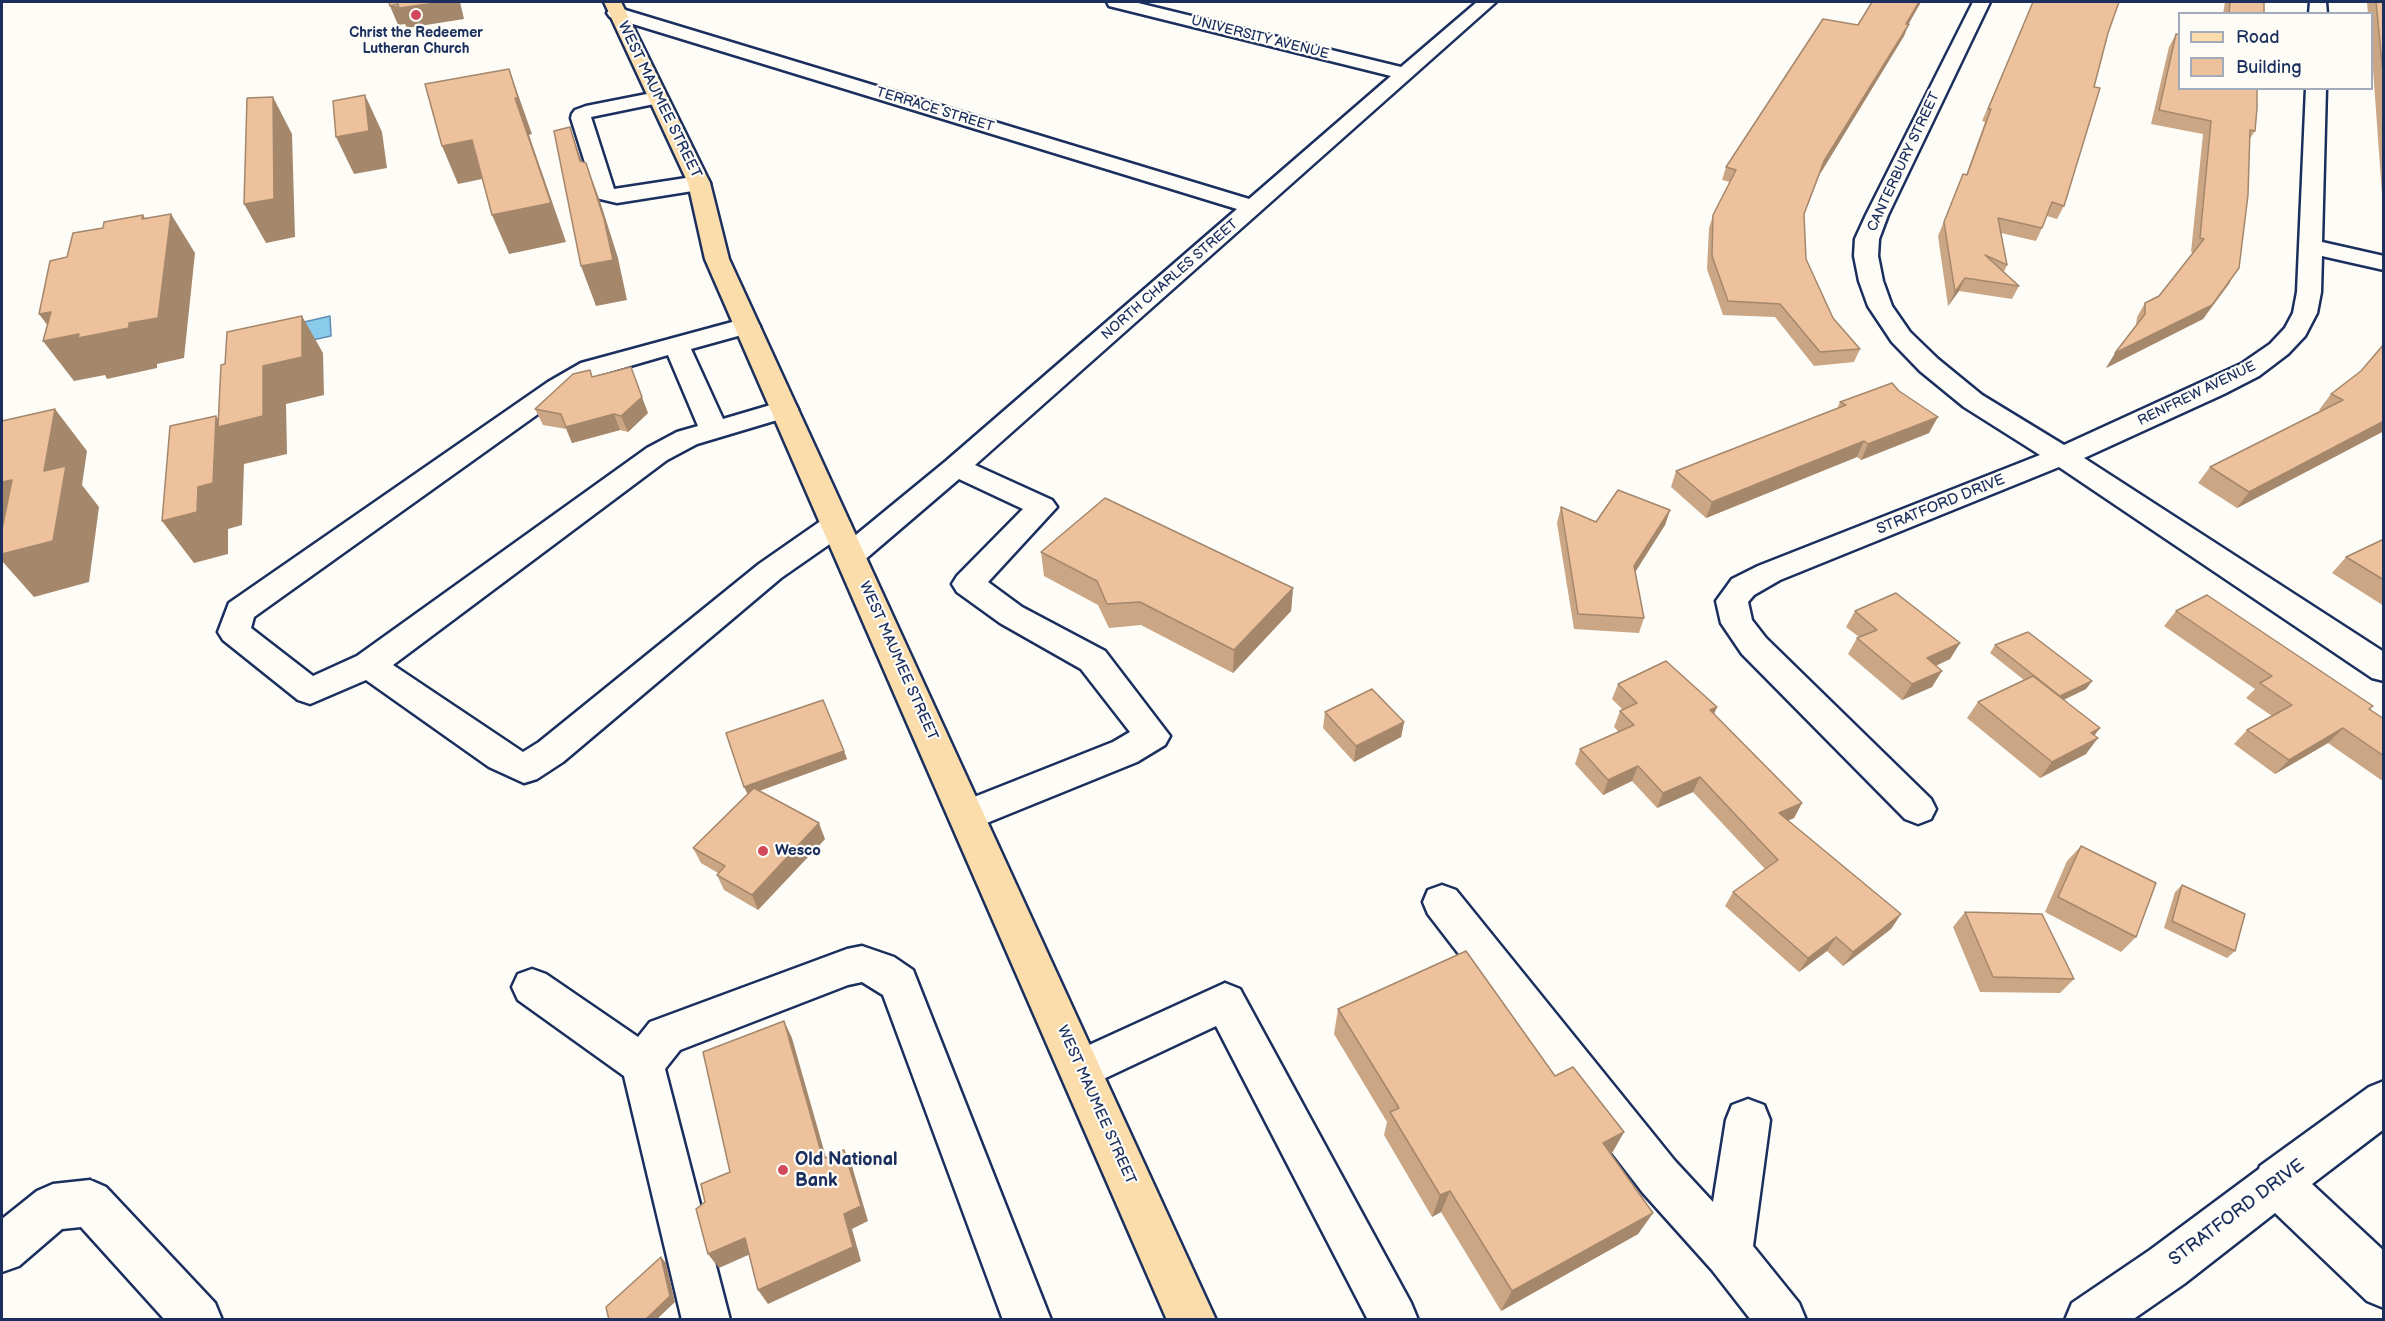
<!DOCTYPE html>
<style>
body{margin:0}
#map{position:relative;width:2385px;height:1321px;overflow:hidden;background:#fdfcf7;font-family:"Balsamiq Sans",sans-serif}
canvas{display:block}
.frame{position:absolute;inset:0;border:3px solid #1b2f5e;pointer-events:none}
.legend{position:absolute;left:2178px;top:12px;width:195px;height:78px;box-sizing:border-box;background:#fdfcf7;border:2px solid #a3aaba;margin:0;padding:8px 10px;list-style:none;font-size:18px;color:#1b2f5e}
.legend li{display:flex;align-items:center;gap:12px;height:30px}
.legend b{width:30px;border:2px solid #a3aaba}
</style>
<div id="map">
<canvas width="2385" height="1321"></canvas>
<div class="frame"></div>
<ul class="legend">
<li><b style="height:8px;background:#faddab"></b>Road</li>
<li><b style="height:16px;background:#ecc19b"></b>Building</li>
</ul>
</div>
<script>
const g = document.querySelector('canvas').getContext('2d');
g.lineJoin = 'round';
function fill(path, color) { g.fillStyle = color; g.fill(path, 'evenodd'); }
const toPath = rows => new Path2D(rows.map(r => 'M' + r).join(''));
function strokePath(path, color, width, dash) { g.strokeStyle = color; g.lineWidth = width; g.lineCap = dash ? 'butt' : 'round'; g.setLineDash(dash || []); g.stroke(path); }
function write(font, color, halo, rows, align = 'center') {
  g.font = font + ' "Balsamiq Sans",sans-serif'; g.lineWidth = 4.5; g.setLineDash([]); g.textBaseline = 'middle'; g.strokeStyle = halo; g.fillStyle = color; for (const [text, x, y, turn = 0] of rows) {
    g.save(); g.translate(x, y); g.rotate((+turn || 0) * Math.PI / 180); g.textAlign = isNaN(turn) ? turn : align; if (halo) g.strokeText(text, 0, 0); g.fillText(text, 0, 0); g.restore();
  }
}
const water = toPath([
 [330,316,331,336,303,342,261,332,330,316]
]);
fill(water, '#8acbeb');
strokePath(water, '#5e8db3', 1.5);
const minor = toPath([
 [1107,2,1134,2,1401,67,1477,2,1496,2,975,465,1052,500,1057,507,988,582,1022,607,1105,651,1170,736,1165,745,1137,762,967,831,954,827,949,816,954,805,1113,742,1130,732,1081,669,1000,623,957,592,952,584,957,576,1023,509,959,479,862,562,851,565,840,562,836,555,840,548,946,461,1237,209,610,17,607,13,610,9,622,9,1249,199,1391,76,1109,6,1107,2],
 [1973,2,1990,2,1888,215,1879,239,1878,256,1883,281,1892,306,1910,332,1938,359,1982,395,2064,445,2241,364,2270,344,2285,328,2293,313,2297,292,2306,88,2326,88,2322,242,2384,256,2384,270,2322,256,2321,292,2317,313,2305,336,2288,354,2259,376,2224,394,2084,458,2384,652,2384,681,2372,678,2059,467,1780,580,1754,595,1748,602,1752,620,1766,638,1931,799,1936,809,1931,819,1918,824,1905,819,1742,654,1721,623,1716,601,1732,579,1758,566,2040,455,1964,407,1920,371,1892,342,1868,306,1859,281,1854,256,1855,239,1866,215,1973,2],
 [2310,2,2326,2,2327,14,2309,14,2310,2],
 [657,92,664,94,667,98,664,102,591,117,614,189,699,176,707,178,710,183,707,188,699,190,617,203,596,198,571,118,572,114,575,110,586,106,657,92],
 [747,318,756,321,760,326,756,331,691,349,723,419,784,401,794,403,798,409,794,415,697,444,667,460,393,665,523,752,539,742,759,564,825,518,836,515,847,518,851,525,847,532,781,578,563,762,537,779,524,783,489,767,366,680,310,704,298,700,223,640,218,632,229,603,548,382,581,363,747,318],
 [668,355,698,426,677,432,647,448,357,656,313,676,251,628,254,617,566,394,599,375,668,355],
 [1442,885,1456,890,1675,1161,1713,1202,1726,1120,1732,1105,1748,1099,1764,1105,1770,1120,1753,1246,1799,1303,1806,1320,1751,1320,1712,1270,1643,1193,1428,914,1423,902,1428,890,1442,885],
 [862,946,894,957,913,970,1051,1320,1003,1320,883,995,862,982,848,985,680,1050,665,1069,730,1320,682,1320,624,1076,518,1000,512,987,518,974,532,969,546,974,638,1037,650,1022,847,949,862,946],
 [1225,983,1240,989,1411,1303,1418,1320,1368,1320,1216,1026,1080,1090,1065,1084,1059,1070,1065,1056,1225,983],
 [2384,1081,2384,1129,2312,1184,2384,1251,2384,1308,2367,1301,2275,1213,2184,1284,2132,1320,2065,1320,2072,1303,2150,1250,2259,1169,2260,1166,2369,1087,2384,1081],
 [90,1180,106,1187,215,1303,222,1320,165,1320,81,1227,62,1229,19,1266,2,1272,2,1219,37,1191,53,1184,90,1180]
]);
const major = toPath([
 [604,2,621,2,710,183,729,259,1216,1320,1167,1320,705,259,688,183,604,2]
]);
strokePath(minor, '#1b2f5e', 5);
strokePath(major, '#1b2f5e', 5);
fill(minor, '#fdfcf7');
fill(major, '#faddab');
fill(toPath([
 [1921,2,1908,24,1904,36,1820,174,1804,215,1806,259,1833,318,1860,349,1854,362,1814,366,1775,317,1723,315,1707,269,1709,228,1713,215,1730,182,1722,180,1726,167,1858,25],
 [2033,2,2108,33,2064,206,2057,219,2047,216,2042,228,2036,241,2001,233,2007,265,2004,272,2019,286,2012,299,1959,291,1948,306,1938,236,1963,174,1966,175,1985,122,1982,121],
 [2225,2,2264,2,2264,14,2223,14],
 [2367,2,2384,2,2384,194,2382,194,2372,55,2372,14,2368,14],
 [2176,34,2255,131,2249,140,2230,283,2203,319,2106,368,2136,325,2137,317,2145,303,2159,296,2193,252,2191,252,2203,134,2151,124,2169,47],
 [2361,371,2384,431,2237,508,2198,483,2210,467,2321,411,2319,410,2331,394],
 [592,377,648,413,628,432,620,430,572,443,566,429,543,425,535,409],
 [1840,402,1929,433,1861,460,1857,457,1706,518,1671,487,1676,471,1837,409],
 [1561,507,1596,522,1670,510,1665,525,1635,572,1644,618,1639,633,1574,629,1557,523],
 [2384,539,2384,606,2332,573,2346,557],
 [1041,552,1293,588,1291,611,1233,673,1141,625,1109,628,1098,605,1044,576],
 [1855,611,1960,643,1950,659,1936,666,1932,687,1902,700,1848,654,1857,638,1859,637,1846,627],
 [2176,611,2373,706,2370,709,2384,719,2384,782,2328,743,2275,774,2234,744,2247,730,2272,716,2246,698,2255,689,2164,626],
 [1995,645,2092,681,2086,689,2064,700,2100,728,2094,735,2086,754,2040,778,1967,718,1978,702,2024,680,1990,653],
 [1618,684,1717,707,1714,714,1802,803,1794,818,1787,821,1901,914,1891,929,1843,966,1827,951,1799,972,1725,906,1733,892,1765,869,1693,792,1657,808,1632,781,1603,795,1575,764,1580,749,1619,732,1614,727,1620,711,1623,710,1612,699],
 [1325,712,1404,722,1401,737,1354,762,1323,728],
 [844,751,847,759,759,791,825,839,758,910,724,890,717,875,718,873,701,863,693,848,747,794],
 [2081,846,2136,937,2121,952,2045,912,2067,861],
 [2182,885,2235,951,2227,958,2164,928,2175,892],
 [1965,912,2074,979,2060,993,1980,992,1953,927],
 [1338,1009,1555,1076,1624,1132,1611,1154,1653,1213,1638,1234,1501,1311,1441,1212,1432,1217,1384,1135,1387,1122,1334,1034]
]), '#cba685');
fill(toPath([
 [444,2,460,2,464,19,407,28,405,24,398,25,390,6],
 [1919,2,1921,2,1904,32,1909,24,1904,36,1820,174,1824,161],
 [509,69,532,134,529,135,566,242,509,254,492,215,515,98],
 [365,95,382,132,387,168,354,174,336,137],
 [273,97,292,134,295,237,266,243,244,204],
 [570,127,583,165,580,161],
 [472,140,487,178,458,184,442,146],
 [586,163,600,201,618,258,627,300,596,306,581,266],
 [171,214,195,253,184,358,157,364,157,368,107,379,105,375,74,381,43,341,57,338,39,314,51,312,79,334,142,219,143,215,166,252],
 [2239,268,2203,319,2106,368,2115,353],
 [1965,278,1959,291,1948,306,1955,292],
 [302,316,323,353,324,395,286,404,287,454,244,464,242,525,228,529,228,554,194,563,162,521,198,487,216,416,223,426,263,366],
 [642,397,648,413,628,432,621,416],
 [55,409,87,451,82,485,99,507,89,582,34,597,2,561,2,554,44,471],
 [614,414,620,430,572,443,566,427],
 [1938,417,1929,433,1861,460,1868,444],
 [2384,421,2384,431,2237,508,2249,492],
 [1864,441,1857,457,1706,518,1712,502],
 [12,480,2,533,2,482],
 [1670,510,1665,525,1629,582,1634,566],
 [1293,588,1291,611,1233,673,1234,650],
 [1960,643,1950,659,1917,674,1927,658],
 [1942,671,1932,687,1902,700,1912,684],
 [2092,681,2086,689,2054,704,2060,696],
 [1717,707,1710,722,1710,710],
 [1404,722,1401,737,1354,762,1356,746],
 [2100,728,2088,744,2098,738,2086,754,2040,778,2052,762,2091,733],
 [2343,728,2328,743,2275,774,2289,760],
 [844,751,847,759,748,795,744,787],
 [1638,766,1632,781,1603,795,1608,780],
 [1700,777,1693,792,1657,808,1663,793],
 [1802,803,1794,818,1771,828,1779,813],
 [819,823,825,839,758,910,752,895],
 [1901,914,1891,929,1843,966,1853,952],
 [1836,937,1827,951,1799,972,1808,958],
 [784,1021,792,1038,831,1175,823,1159],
 [1624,1132,1611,1155,1603,1143],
 [844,1150,852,1166,868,1221,852,1229,861,1261,768,1304,758,1290,844,1214],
 [1450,1191,1441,1212,1432,1217,1440,1195],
 [1653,1213,1638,1234,1501,1311,1512,1291],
 [745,1238,755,1252,719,1268,708,1254],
 [661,1257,666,1263,675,1302,656,1320,645,1320]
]), '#a5876c');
const building = toPath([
 [389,2,444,2,399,8,398,4,390,6,389,2],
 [1872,2,1919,2,1906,24,1909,24,1824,161,1804,214,1806,259,1833,318,1860,349,1820,352,1780,304,1728,301,1712,256,1713,215,1736,170,1726,167,1823,19,1858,25,1872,2],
 [2033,2,2119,2,2108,33,2094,87,2100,88,2064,206,2052,202,2042,228,1998,218,2007,265,1985,255,2019,286,1965,278,1955,292,1944,222,1963,174,1967,175,1991,109,1988,109,2033,2],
 [2230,2,2264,2,2264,14,2229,14,2230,2],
 [2376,2,2384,2,2384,84,2376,2],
 [2176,34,2180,35,2180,88,2257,88,2257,108,2255,131,2250,130,2248,195,2239,268,2212,305,2115,353,2145,314,2145,303,2159,296,2204,239,2200,238,2211,121,2159,110,2176,34],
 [509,69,518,98,515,98,551,203,492,215,472,140,442,146,425,84,509,69],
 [365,95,369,131,336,137,333,101,365,95],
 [273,97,274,199,244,204,247,98,273,97],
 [570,127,580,161,586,163,604,219,613,260,581,266,554,131,570,127],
 [171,214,158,318,129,323,129,328,78,338,79,334,43,341,51,312,39,314,50,261,67,257,73,233,103,228,104,222,143,215,142,219,171,214],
 [302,316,302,357,263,366,263,416,218,427,221,365,225,364,227,332,302,316],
 [2384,344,2384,421,2249,492,2210,467,2343,400,2331,394,2361,371,2384,344],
 [631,367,642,397,621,416,614,414,566,427,561,414,535,409,573,374,590,370,592,377,631,367],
 [1892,383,1899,391,1938,417,1868,444,1864,441,1712,502,1676,471,1846,405,1840,402,1892,383],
 [55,409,44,471,66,466,53,541,2,554,2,529,12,480,2,482,2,421,55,409],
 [216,416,213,483,198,487,197,512,162,521,170,426,216,416],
 [1618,490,1670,510,1634,566,1644,618,1578,614,1561,507,1596,522,1618,490],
 [1105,498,1293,588,1234,650,1140,602,1107,604,1097,581,1041,552,1105,498],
 [2384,539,2384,580,2346,557,2384,539],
 [1896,593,1960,643,1927,658,1942,671,1912,684,1857,638,1877,630,1855,611,1896,593],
 [2207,595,2373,706,2369,709,2384,719,2384,756,2343,728,2289,760,2247,730,2292,705,2260,683,2272,676,2176,611,2207,595],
 [2028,632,2092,681,2060,696,1995,645,2028,632],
 [1666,661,1717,707,1710,710,1802,803,1779,813,1901,914,1853,952,1836,937,1808,958,1733,892,1778,860,1700,777,1663,793,1638,766,1608,780,1580,749,1634,725,1620,711,1637,703,1618,684,1666,661],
 [2033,676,2100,728,2091,733,2098,738,2052,762,1978,702,2033,676],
 [1372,689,1404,722,1356,746,1325,712,1372,689],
 [823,700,844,751,744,787,726,733,823,700],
 [754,788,819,823,752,895,717,875,725,866,693,848,754,788],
 [2081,846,2156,883,2136,937,2058,897,2081,846],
 [2182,885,2245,914,2235,951,2172,921,2182,885],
 [1965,912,2042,914,2074,979,1993,977,1965,912],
 [1466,951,1555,1076,1573,1067,1624,1132,1603,1143,1653,1213,1512,1291,1450,1191,1440,1195,1390,1112,1399,1108,1338,1009,1466,951],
 [784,1021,823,1159,844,1150,861,1206,844,1214,853,1247,758,1290,745,1238,708,1254,696,1209,705,1202,701,1184,730,1172,703,1052,784,1021],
 [661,1257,670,1296,645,1320,609,1320,606,1307,661,1257]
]);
fill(building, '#ecc19b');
strokePath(building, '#a5876c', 1.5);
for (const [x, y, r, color] of [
 [416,15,6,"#d1495b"],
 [763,851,6,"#d1495b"],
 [783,1170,6,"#d1495b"]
]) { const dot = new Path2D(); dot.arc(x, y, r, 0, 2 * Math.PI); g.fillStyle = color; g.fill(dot); strokePath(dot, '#fdfcf7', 2); }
write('bold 14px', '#1b2f5e', '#fdfcf7', [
 ["Christ the Redeemer",416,33],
 ["Lutheran Church",416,49]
]);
write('14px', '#1b2f5e', '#fdfcf7', [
 ["UNIVERSITY AVENUE",1260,38,14],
 ["TERRACE STREET",935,110,17],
 ["CANTERBURY STREET",1904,162,-65],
 ["NORTH CHARLES STREET",1170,280,-41],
 ["RENFREW AVENUE",2197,394,-26]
]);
write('15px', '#1b2f5e', '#fdfcf7', [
 ["WEST MAUMEE STREET",659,100,64],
 ["STRATFORD DRIVE",1941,505,-22],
 ["WEST MAUMEE STREET",898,661,66],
 ["WEST MAUMEE STREET",1096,1105,66]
]);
write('bold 15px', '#1b2f5e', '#fdfcf7', [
 ["Wesco",775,851]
], 'left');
write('bold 18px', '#1b2f5e', '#fdfcf7', [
 ["Old National",795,1160],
 ["Bank",795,1181]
], 'left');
write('18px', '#1b2f5e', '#fdfcf7', [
 ["STRATFORD DRIVE",2237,1213,-37]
]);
</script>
